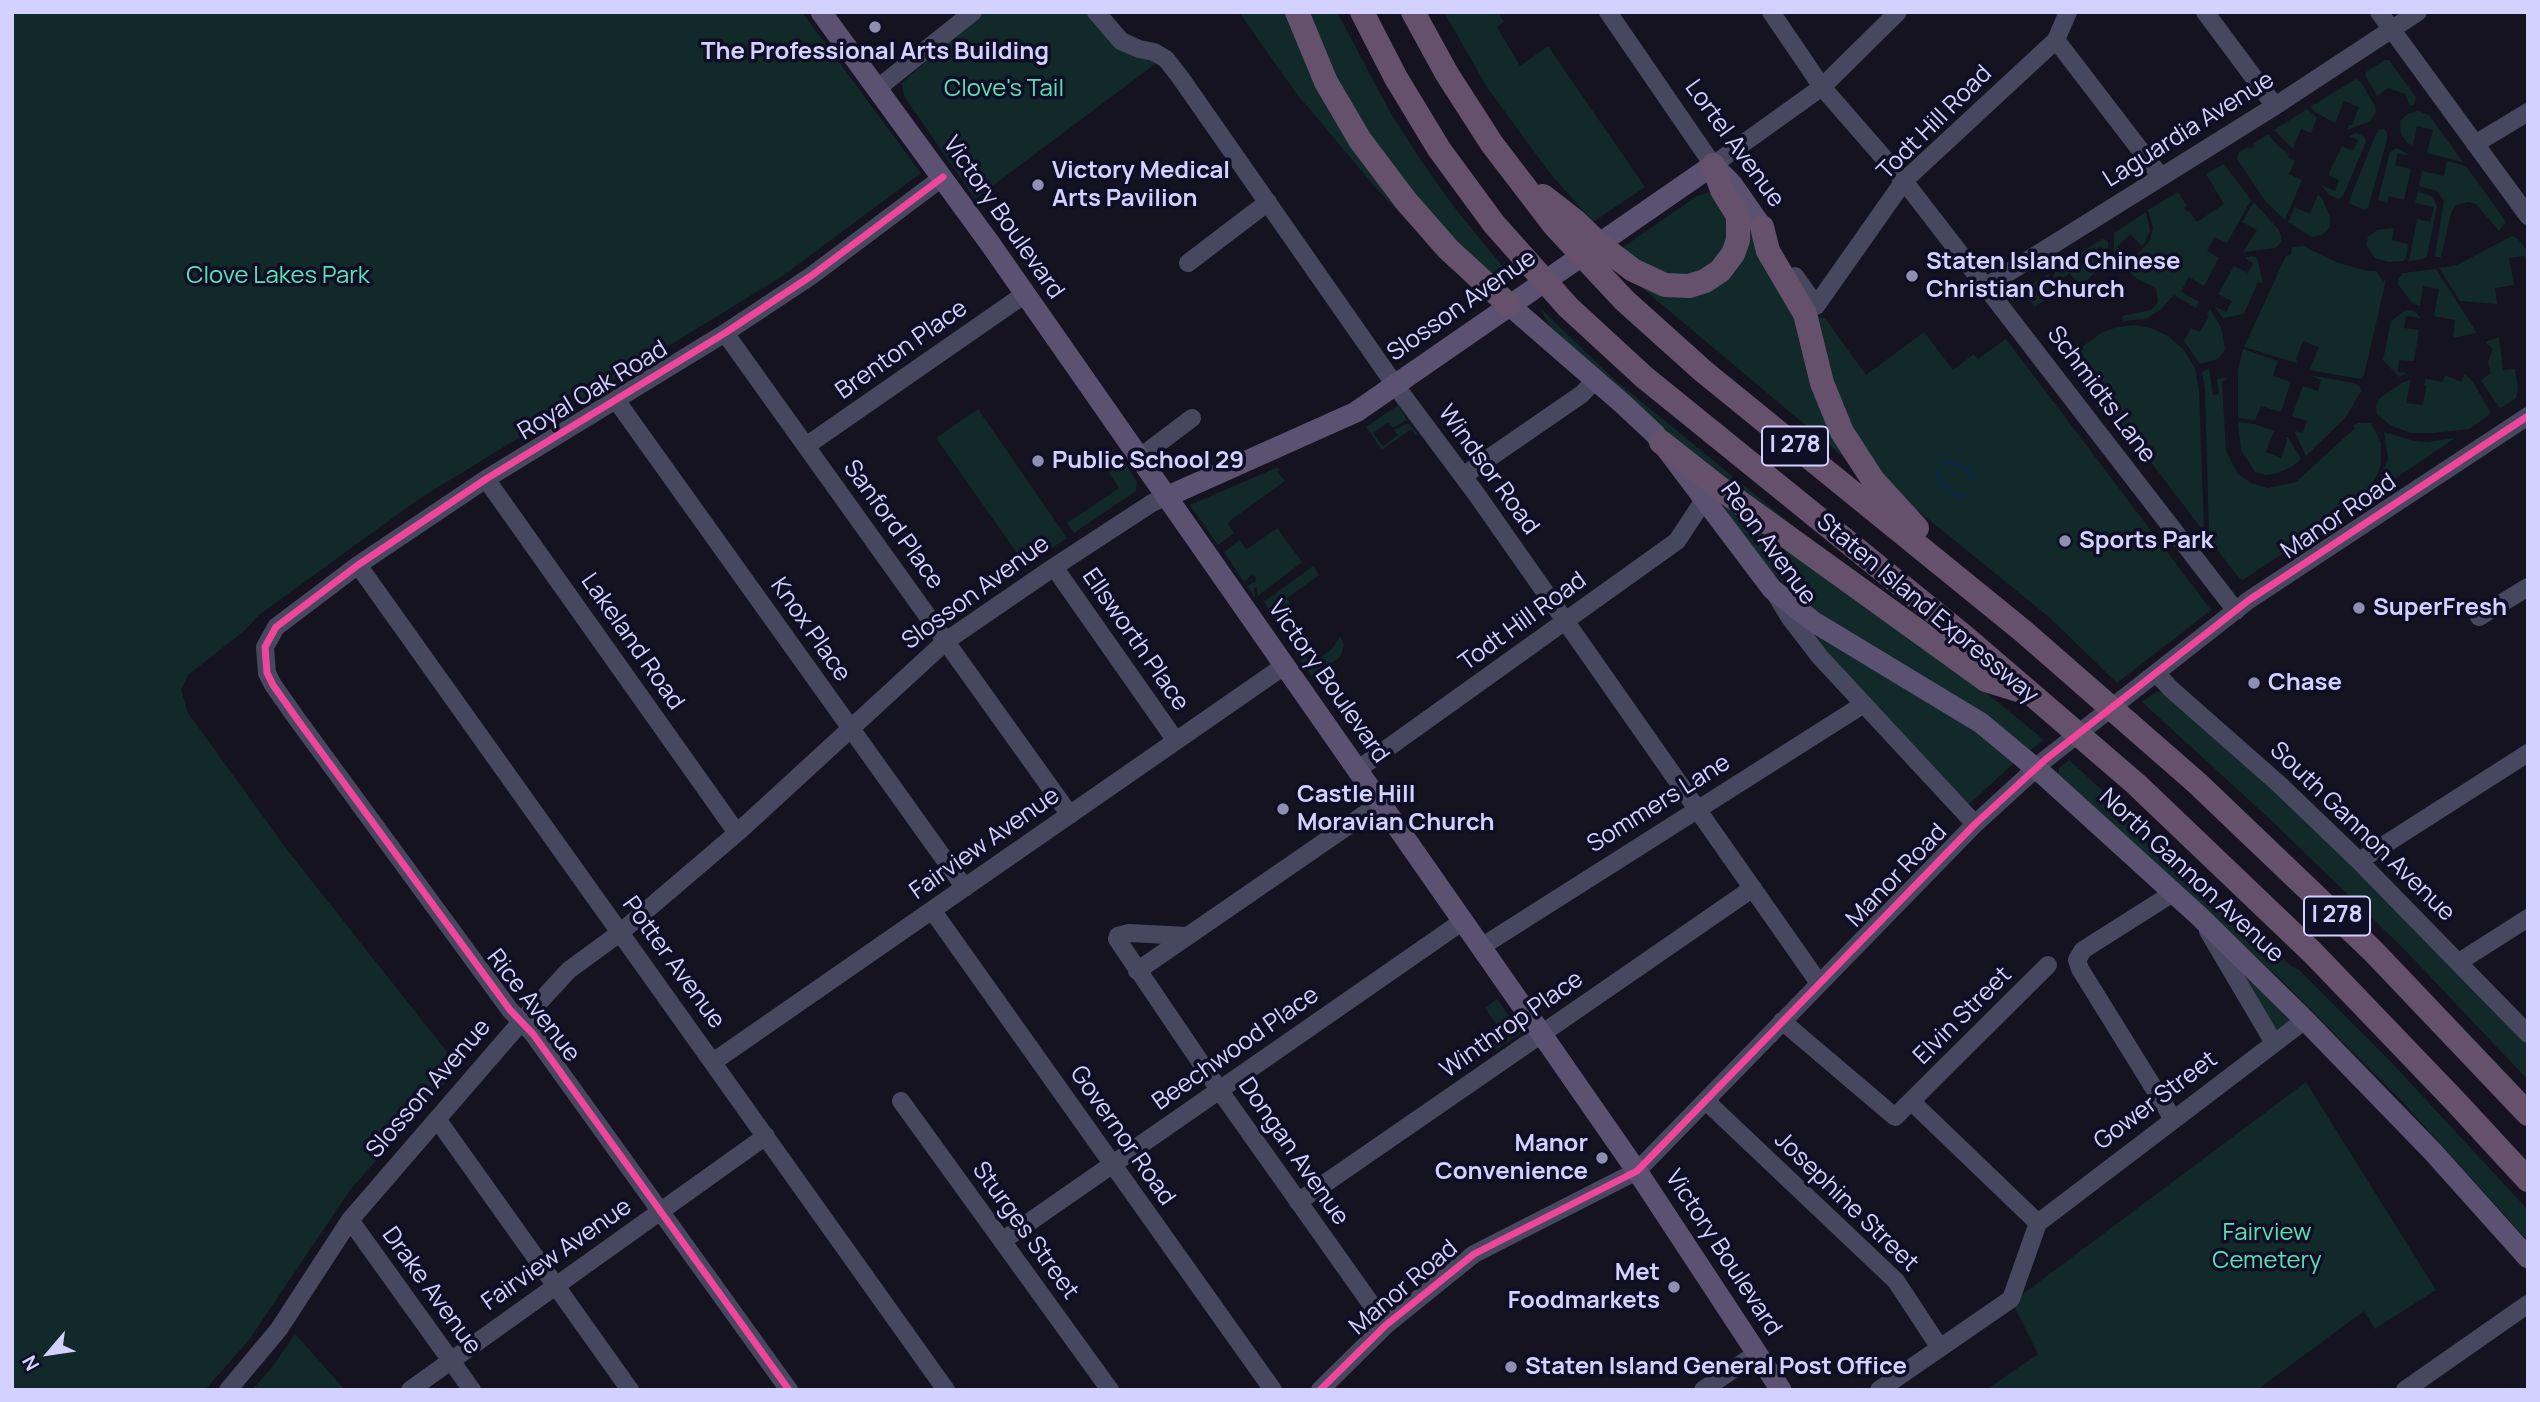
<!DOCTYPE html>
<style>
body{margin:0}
#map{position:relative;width:2540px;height:1402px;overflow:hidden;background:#14131f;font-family:Manrope,sans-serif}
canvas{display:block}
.frame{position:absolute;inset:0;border:14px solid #d3d1ff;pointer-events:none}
.north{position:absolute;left:14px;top:1318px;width:70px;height:70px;-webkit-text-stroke:5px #100e24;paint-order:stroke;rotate:241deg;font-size:19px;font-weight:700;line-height:28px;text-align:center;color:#d3d1ff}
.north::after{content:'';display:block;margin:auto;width:24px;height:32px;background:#d3d1ff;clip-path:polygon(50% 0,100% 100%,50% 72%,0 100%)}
</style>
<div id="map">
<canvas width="2540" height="1402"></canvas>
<div class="frame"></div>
<div class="north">N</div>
</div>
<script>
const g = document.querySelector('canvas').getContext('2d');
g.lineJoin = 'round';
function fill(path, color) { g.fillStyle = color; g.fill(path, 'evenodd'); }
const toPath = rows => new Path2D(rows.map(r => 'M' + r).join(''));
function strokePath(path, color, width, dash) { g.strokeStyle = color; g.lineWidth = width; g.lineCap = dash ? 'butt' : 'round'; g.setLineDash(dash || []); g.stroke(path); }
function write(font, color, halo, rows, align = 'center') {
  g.font = font + ' Manrope,sans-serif'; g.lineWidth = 7; g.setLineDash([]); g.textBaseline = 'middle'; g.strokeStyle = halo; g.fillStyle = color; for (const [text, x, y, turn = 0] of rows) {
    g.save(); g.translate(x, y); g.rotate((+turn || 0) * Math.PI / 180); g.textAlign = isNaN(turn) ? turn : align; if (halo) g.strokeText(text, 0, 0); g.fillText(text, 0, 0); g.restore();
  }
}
fill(toPath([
 [12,12,802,12,921,173,781,277,419,499,260,614,244,631,188,675,181,690,188,713,288,851,459,1067,350,1190,249,1340,205,1390,12,1390],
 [983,12,1089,12,1116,48,1134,57,1159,61,975,199,904,96,902,83],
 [1239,12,1289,12,1314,77,1485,297,1482,300,1375,187,1296,93],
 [1304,12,1337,12,1390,112,1420,159,1454,207,1513,279,1504,286,1444,230,1361,131],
 [1444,12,1498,12,1504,22,1497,27,1520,66,1548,46,1645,187,1593,222,1549,172,1487,87],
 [2385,60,2389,60,2416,97,2414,105,2410,106,2405,94,2388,88,2377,96,2365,75,2366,72],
 [2356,79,2360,81,2375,106,2376,112,2371,121,2347,130,2349,125,2352,125,2359,107,2344,101,2335,123,2315,112,2310,107],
 [2307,109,2317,118,2311,133,2301,129,2293,149,2274,130],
 [2418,111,2429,115,2463,162,2427,153,2433,130,2417,126,2413,145,2407,143,2401,134,2400,121,2406,115],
 [2384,129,2387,133,2387,140,2368,208,2365,210,2350,204,2349,201,2376,134,2379,130],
 [2356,133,2365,137,2366,142,2343,196,2338,199,2328,194,2321,185,2335,191,2339,180,2328,175,2342,146,2353,151,2358,140,2349,136],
 [2268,134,2278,146,2289,154,2288,157,2295,161,2289,174,2302,180,2285,220,2266,202,2237,159,2238,153,2248,147,2250,149,2254,147,2253,144],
 [2397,148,2410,156,2398,153,2395,165,2411,169,2404,200,2389,196,2387,203,2378,200,2390,152],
 [2447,161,2466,166,2504,219,2505,223,2499,231,2476,204,2469,202,2456,205,2451,213,2441,257,2436,257,2435,255,2444,201,2437,191,2419,186,2422,171,2444,176],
 [2224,164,2251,200,2227,243,2214,237,2207,251,2219,258,2204,286,2189,277,2181,291,2199,302,2196,308,2174,295,2161,309,2146,319,2123,321,2122,316,2151,310,2158,302,2156,288,2137,279,2125,267,2150,241,2153,227,2148,210,2178,192,2187,206,2184,208,2187,212,2189,211,2197,222,2224,204,2206,174],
 [2418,191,2433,197,2437,207,2427,256,2423,259,2409,261,2417,219,2430,222,2434,207,2415,203],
 [1708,192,1722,200,1730,239,1711,267,1680,279,1619,250,1697,196],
 [2318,195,2322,198,2330,217,2330,227,2322,235,2312,237,2288,222,2295,207,2310,214],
 [2254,202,2278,229,2281,235,2281,242,2276,248,2243,252,2257,230,2242,222],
 [1742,210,1802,318,1852,464,1642,288,1644,285,1712,284],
 [2146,212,2150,230,2145,242,2142,246,2130,234,2117,247,2119,249,2114,254,2114,233],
 [2394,228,2392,240,2408,244,2406,258,2403,261,2388,262,2375,258,2366,245,2368,237,2377,230],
 [2512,236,2518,239,2528,252,2528,273,2525,256,2509,258,2514,285,2495,288,2497,304,2460,301,2439,268,2457,265],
 [2102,239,2108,241,2108,254,2100,246,2091,255,2102,266,2081,286,2069,273,2054,287,2053,277,2056,269],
 [2303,246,2336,262,2367,271,2376,271,2383,281,2386,280,2364,375,2361,379,2309,370,2319,347,2303,341,2296,359,2297,363,2244,347,2286,256,2291,255,2292,247],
 [1778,255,1820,318,1825,318,1866,375,1924,332,1953,370,1974,354,1978,359,2006,339,2211,610,2117,683,2049,617,1906,501,1878,471,1853,435],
 [2251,256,2256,257,2258,261,2263,283,2258,282,2244,314,2223,318,2214,306,2226,312,2232,301,2218,294,2234,266,2248,273,2253,263,2245,258],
 [2436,269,2473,327,2476,333,2453,338,2455,320,2434,316,2439,289,2423,286,2420,306,2412,303,2398,284,2398,279,2403,273],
 [2049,274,2049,297,2035,307,2024,294,2025,288],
 [1540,308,1615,380,1846,569,1714,477,1550,326],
 [2210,309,2221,327,2225,350,2218,359,2200,364,2184,341,2191,328,2200,332,2209,316,2207,314],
 [2406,310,2414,311,2421,318,2406,316,2404,328,2419,330,2414,361,2399,360,2398,372,2407,373,2399,377,2383,360,2391,321],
 [2133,325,2151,328,2168,336,2184,350,2195,368,2199,391,2204,532,2070,356,2101,333,2114,328],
 [2499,337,2503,370,2515,369,2518,388,2516,398,2500,409,2481,380,2491,373,2488,362,2493,349,2485,342],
 [2243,349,2278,361,2273,376,2291,382,2281,412,2261,406,2255,420,2238,418,2238,370],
 [2209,368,2213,395,2219,394,2217,379,2227,378,2222,382,2226,451,2238,474,2251,483,2268,488,2296,482,2355,428,2353,426,2358,423,2371,423,2381,443,2381,465,2375,479,2357,504,2243,580,2239,578,2212,543,2209,534,2205,388,2202,372],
 [2465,374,2473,382,2491,413,2470,429,2434,433,2410,433,2390,425,2377,414,2376,406,2380,398,2402,383,2411,379,2406,403,2423,405,2426,386,2424,385,2425,379,2443,382,2445,375,2461,382],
 [2309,375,2354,383,2359,386,2361,391,2346,417,2306,456,2295,433,2295,431,2303,433,2307,421,2292,416,2303,386,2318,391,2321,380],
 [1398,405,1407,420,1393,428,1388,422,1373,433,1383,446,1398,435,1394,430,1408,423,1418,434,1416,436,1411,429,1382,450,1366,427],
 [978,409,1067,538,1026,566,936,438],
 [2238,422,2254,424,2274,431,2266,452,2281,458,2287,440,2286,437,2288,437,2301,459,2293,466,2278,473,2266,475,2255,472,2241,450],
 [2384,432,2414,441,2428,442,2455,438,2374,493,2388,459],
 [1127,466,1137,482,1136,491,1074,533,1067,523,1119,488,1109,473,1115,468,1118,471],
 [1278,467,1280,470,1277,472,1285,481,1231,520,1228,524,1234,533,1218,545,1190,505],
 [1720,502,1961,672,2044,740,2030,750,1967,702,1847,633,1794,594,1762,561,1721,509],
 [1277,528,1302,562,1258,596,1257,587,1254,587,1255,598,1247,586,1255,582,1256,577,1251,575,1244,582,1224,552,1240,540,1246,549,1250,547],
 [1313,566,1319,575,1287,598,1292,606,1276,618,1264,602],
 [1805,624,1975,728,2015,762,1967,806,1818,649],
 [1340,636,1344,645,1340,657,1312,677,1295,653,1301,651,1311,662,1316,661,1332,649],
 [2156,692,2162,692,2294,808,2460,974,2528,1045,2528,1080,2405,950,2272,821,2142,702],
 [2069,760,2207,886,2291,966,2299,970,2391,1062,2528,1210,2528,1241,2399,1098,2281,980,2058,774,2059,768],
 [2230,957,2290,1018,2288,1022,2278,1029,2274,1028],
 [1497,999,1521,1033,1496,1050,1493,1046,1511,1033,1503,1022,1497,1025,1485,1008],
 [2306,1082,2436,1290,2375,1329,2364,1311,2257,1390,1986,1390,2038,1354,2015,1308,2023,1294],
 [295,1334,298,1337,345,1390,252,1390,273,1366]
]), '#112a29');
strokePath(toPath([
 [1941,464,1951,462,1956,464,1967,471,1973,479],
 [1938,471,1939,478,1947,490,1957,496,1963,496]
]), '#0c2646', 3.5);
strokePath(toPath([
 [1096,12,1121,41,1139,49,1154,52,1166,59,1180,77,1395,385,1477,495,1819,983],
 [1608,12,1713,165,1822,87,1898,12],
 [1771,12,1822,87,1904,181,2236,611],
 [2205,12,2275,106],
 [2379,12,2528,216],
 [2056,40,2161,177],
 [878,88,973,12],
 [2475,144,2528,112],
 [1188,263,1268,202],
 [1795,276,1816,306,1904,181,2056,40,2068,12],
 [1985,287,2275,106,2418,12],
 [725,333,1070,815],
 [616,400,965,888],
 [806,446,1025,294],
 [1139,458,1192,418],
 [1463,476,1582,394,1595,380],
 [486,479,737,833],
 [358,565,946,1390],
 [1054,567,1176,741],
 [1776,595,1790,618,1820,657,1975,824],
 [2479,617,2528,587],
 [2156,673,2171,689,2280,785,2359,861,2528,1034],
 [1357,770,1677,541,1704,500],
 [2359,861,2528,753],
 [932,910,1273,1390],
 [2208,931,2274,1043],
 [1187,936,1129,933,1118,936,1117,939,1220,1091,1386,1325],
 [1481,947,1864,704],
 [2459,962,2528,918],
 [1137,971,1381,803],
 [1782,1021,1895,1117,2048,965],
 [713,1062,1284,666],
 [901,1101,1110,1390],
 [1706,1101,1896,1281,1940,1348],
 [1911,1101,2038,1223],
 [437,1119,630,1390],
 [2173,1119,2080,969,2077,960,2083,950,2173,893],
 [1298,1202,1753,888],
 [350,1220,472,1390],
 [2038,1223,2305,1020],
 [1002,1241,1463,921],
 [228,1390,279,1329,350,1220,521,1022,569,970,621,932,737,833,946,641,1054,567,1152,503,1166,497],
 [410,1390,766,1136],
 [789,1390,533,1034,510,1010,297,719,273,685,267,673,265,647,276,627,358,565,486,479,725,333,811,276,943,177],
 [1320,1390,1386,1325,1474,1254,1637,1171,1975,824,2046,759,2249,600,2528,416],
 [1703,1390,1757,1353],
 [1879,1390,2011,1299,2038,1223],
 [2405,1390,2528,1304]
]), '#474860', 18);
strokePath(toPath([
 [821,12,991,245,1518,1000,1643,1180,1781,1390],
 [1509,305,1623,404,1655,434,1772,589,1814,622,1981,723,2046,777,2199,916,2305,1020,2433,1152,2528,1258],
 [1166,497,1356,412,1713,165,1732,184,1762,227]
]), '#5b5271', 21);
strokePath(toPath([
 [1297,12,1326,82,1360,140,1406,201,1448,249,1509,305],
 [1362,12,1396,78,1439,149,1494,224,1568,307,1644,377,1965,637,2136,784,2313,953,2455,1101,2528,1180],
 [1413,12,1447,74,1492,144,1554,225,1624,300,1703,371,2023,631,2197,783,2373,951,2528,1114],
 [1543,196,1574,220,1600,245,1633,270,1665,285,1689,286,1705,281,1720,271,1733,254,1738,240,1738,216,1722,190,1713,165],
 [1762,227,1768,251,1805,314,1822,383,1842,432,1873,480,1917,528],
 [1661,442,1717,486,1986,680,2018,690]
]), '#66516c', 24);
strokePath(toPath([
 [789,1390,533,1034,510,1010,297,719,273,685,267,673,265,647,276,627,358,565,486,479,725,333,811,276,943,177],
 [1320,1390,1386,1325,1474,1254,1637,1171,1975,824,2046,759,2249,600,2528,416]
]), '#ed469a', 7);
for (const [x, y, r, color] of [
 [875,27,7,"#908eb1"],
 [1038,185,7,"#908eb1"],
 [1912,276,7,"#908eb1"],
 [1038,461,7,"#908eb1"],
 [2065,541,7,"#908eb1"],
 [2359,608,7,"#908eb1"],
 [2254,683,7,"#908eb1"],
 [1283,809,7,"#908eb1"],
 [1602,1158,7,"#908eb1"],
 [1674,1287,7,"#908eb1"],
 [1511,1367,7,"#908eb1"]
]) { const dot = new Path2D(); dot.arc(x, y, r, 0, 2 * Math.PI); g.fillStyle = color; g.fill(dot); strokePath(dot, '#100e24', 2.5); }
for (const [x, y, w] of [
 [1795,446,66],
 [2337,916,66]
]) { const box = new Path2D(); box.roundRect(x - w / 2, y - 19.5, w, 39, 5); g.fillStyle = '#100e24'; g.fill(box); strokePath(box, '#d3d1ff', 2); }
write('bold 23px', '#d3d1ff', null, [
 ["I 278",1795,446],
 ["I 278",2337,916]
]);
write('bold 24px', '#d3d1ff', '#100e24', [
 ["The Professional Arts Building",875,52,"center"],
 ["Victory Medical",1052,171],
 ["Arts Pavilion",1052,199],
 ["Staten Island Chinese",1926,262],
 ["Christian Church",1926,290],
 ["Public School 29",1052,461],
 ["Sports Park",2079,541],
 ["SuperFresh",2373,608],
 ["Chase",2268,683],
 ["Castle Hill",1297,795],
 ["Moravian Church",1297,823],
 ["Manor",1588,1144,"right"],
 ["Convenience",1588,1172,"right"],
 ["Met",1660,1273,"right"],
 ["Foodmarkets",1660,1301,"right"],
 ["Staten Island General Post Office",1525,1367]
], 'left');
write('24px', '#59e2b7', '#100e24', [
 ["Clove's Tail",1004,89],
 ["Clove Lakes Park",278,276],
 ["Fairview",2267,1233],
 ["Cemetery",2267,1261]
]);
write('24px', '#d3d1ff', '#100e24', [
 ["Todt Hill Road",1935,123,-45],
 ["Laguardia Avenue",2189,130,-32],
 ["Lortel Avenue",1734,144,54],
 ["Victory Boulevard",1003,218,55],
 ["Slosson Avenue",1462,306,-35],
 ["Brenton Place",902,350,-35],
 ["Royal Oak Road",593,391,-31],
 ["Schmidts Lane",2101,395,53],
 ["Windsor Road",1488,470,54],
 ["Manor Road",2339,517,-34],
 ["Sanford Place",893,525,54],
 ["Reon Avenue",1768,544,54],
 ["Slosson Avenue",976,593,-36],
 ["Staten Island Expressway",1927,609,40],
 ["Todt Hill Road",1523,622,-36],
 ["Knox Place",810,630,55],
 ["Ellsworth Place",1135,640,55],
 ["Lakeland Road",632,642,55],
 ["Victory Boulevard",1328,682,55],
 ["Sommers Lane",1659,804,-32],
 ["South Gannon Avenue",2362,832,44],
 ["Fairview Avenue",985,844,-35],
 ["Manor Road",1897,876,-46],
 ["North Gannon Avenue",2191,876,43],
 ["Potter Avenue",673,963,54],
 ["Rice Avenue",533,1006,52],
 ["Elvin Street",1963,1016,-45],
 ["Winthrop Place",1512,1025,-35],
 ["Beechwood Place",1236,1049,-35],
 ["Slosson Avenue",429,1089,-49],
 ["Gower Street",2156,1101,-37],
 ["Governor Road",1122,1136,55],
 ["Dongan Avenue",1293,1152,55],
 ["Josephine Street",1846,1202,44],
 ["Sturges Street",1025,1231,54],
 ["Victory Boulevard",1723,1253,57],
 ["Fairview Avenue",557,1255,-35],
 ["Manor Road",1404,1288,-40],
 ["Drake Avenue",431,1291,54]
]);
</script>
